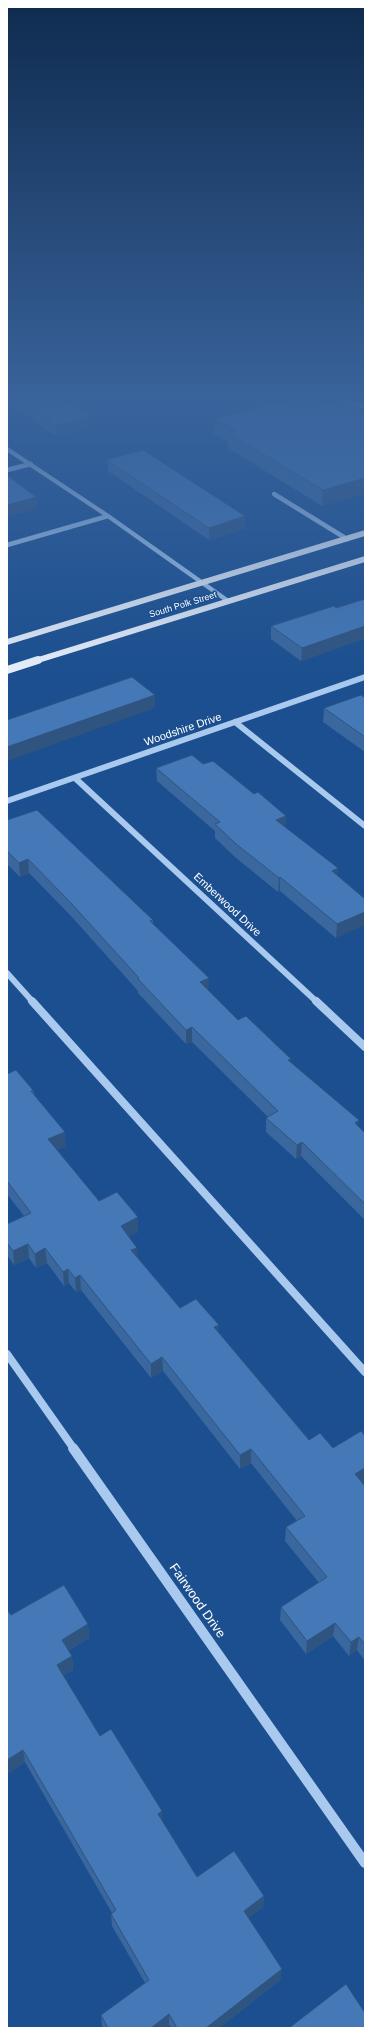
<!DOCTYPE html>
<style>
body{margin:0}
#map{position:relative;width:372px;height:2035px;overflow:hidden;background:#1b4f8f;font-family:Arial,sans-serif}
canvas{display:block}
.frame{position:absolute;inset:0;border:8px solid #fff;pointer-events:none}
</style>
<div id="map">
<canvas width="372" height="2035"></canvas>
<div class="frame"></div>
</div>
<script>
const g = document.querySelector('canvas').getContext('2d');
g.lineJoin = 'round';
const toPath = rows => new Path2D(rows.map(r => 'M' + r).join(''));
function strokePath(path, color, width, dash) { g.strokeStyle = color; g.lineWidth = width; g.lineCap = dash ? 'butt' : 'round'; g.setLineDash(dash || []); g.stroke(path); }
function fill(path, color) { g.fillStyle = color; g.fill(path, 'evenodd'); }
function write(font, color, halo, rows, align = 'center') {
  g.font = font + ' Arial,sans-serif'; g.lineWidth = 3; g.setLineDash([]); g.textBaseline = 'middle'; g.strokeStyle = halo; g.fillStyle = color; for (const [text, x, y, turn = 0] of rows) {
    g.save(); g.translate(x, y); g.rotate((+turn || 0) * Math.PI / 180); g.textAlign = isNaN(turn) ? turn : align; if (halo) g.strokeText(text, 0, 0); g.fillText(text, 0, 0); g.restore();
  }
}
strokePath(toPath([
 [340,401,365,406],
 [7,449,108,516,228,601],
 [7,470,31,464],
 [274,494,347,539],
 [7,545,108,516]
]), '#a9c9ee', 4.5);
strokePath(toPath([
 [235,722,365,826],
 [75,778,317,1002],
 [7,801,365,677],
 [7,973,33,1002]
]), '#a9c9ee', 6);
strokePath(toPath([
 [32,1001,365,1372],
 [316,1001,365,1047],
 [7,1354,74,1449]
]), '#a9c9ee', 8);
strokePath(toPath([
 [73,1448,365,1863]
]), '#a9c9ee', 10);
strokePath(toPath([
 [7,642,365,533],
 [35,661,365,559]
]), '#f0f6ff', 6);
strokePath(toPath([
 [7,670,38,660]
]), '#f0f6ff', 8);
fill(toPath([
 [11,401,67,401,91,427,56,436,11,405],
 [345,402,322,506,228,448,228,442,214,434,215,418,328,406],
 [107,460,245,528,209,540,108,471],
 [365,599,365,638,301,661,271,639,271,626,336,608],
 [365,698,365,752,323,722,324,708],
 [203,764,254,794,286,816,285,827,337,875,365,899,336,938,280,891,278,892,236,858,215,838,215,831,157,781,156,768],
 [7,820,153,920,153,924,208,991,238,1020,291,1062,365,1133,365,1220,301,1156,296,1159,266,1132,266,1118,268,1117,192,1042,186,1044,138,993,138,991,71,916,29,873,20,877,7,864],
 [7,1074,33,1090,34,1094,66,1146,57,1150,99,1201,138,1217,138,1232,129,1236,138,1258,180,1308,218,1332,309,1440,362,1483,365,1486,365,1661,357,1650,349,1656,333,1636,306,1654,280,1620,281,1607,319,1583,285,1541,286,1527,297,1521,251,1463,240,1469,163,1371,151,1378,81,1290,76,1292,69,1283,64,1286,47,1263,36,1268,29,1258,14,1265,7,1255,7,1224,24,1216,7,1194],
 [7,1610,11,1615,88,1624,89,1638,68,1651,72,1656,73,1670,63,1675,100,1736,163,1822,197,1877,264,1896,263,1907,248,1918,282,1969,280,1980,219,2028,171,2028,169,2025,165,2028,103,2028,102,2026,101,2015,145,1983,112,1926,111,1914,112,1913,25,1762,7,1774]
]), '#3a679d');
fill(toPath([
 [91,416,91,427,56,436,55,425],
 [365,478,365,494,322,506,323,490],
 [36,497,37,509,7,517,7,505],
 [245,516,245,528,209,540,209,528],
 [365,626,365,638,301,661,302,648],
 [155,695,155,708,7,761,7,747],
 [286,816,285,830,276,820],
 [28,859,29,873,20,877,19,863],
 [338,868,337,882,332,871],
 [280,877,280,891,278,892,279,878],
 [365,912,365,925,336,938,337,924],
 [209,978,208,993,200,982],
 [192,1027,192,1042,186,1044,186,1030],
 [359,1120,357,1135,355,1123],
 [65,1132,66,1146,50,1154,48,1139],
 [302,1142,301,1156,296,1159,297,1145],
 [138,1217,138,1232,121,1240,121,1226],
 [28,1244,29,1258,14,1265,13,1251],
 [45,1248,47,1263,36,1268,35,1254],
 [137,1248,138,1262,131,1250],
 [68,1269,69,1283,64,1286,63,1272],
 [80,1275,81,1290,76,1292,75,1278],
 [219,1325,218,1340,214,1327],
 [162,1357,163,1371,151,1378,151,1364],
 [251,1449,251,1463,240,1469,240,1455],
 [365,1468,365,1481,354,1488,355,1474],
 [335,1623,333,1636,306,1654,307,1641],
 [88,1624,89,1638,63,1654,62,1640],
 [359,1637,357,1650,349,1656,351,1642],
 [72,1656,73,1670,59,1678,57,1665],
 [23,1750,25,1762,7,1774,7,1760],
 [162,1811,163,1824,158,1814],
 [264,1896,263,1907,243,1922,244,1911],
 [282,1969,280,1980,219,2028,206,2028],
 [169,2014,169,2025,165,2028,151,2028]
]), '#305480');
const building = toPath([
 [20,401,67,401,91,416,55,425,20,401],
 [283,401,318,401,328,406,345,402,365,412,365,478,323,490,228,433,236,431,215,418,283,401],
 [143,450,245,516,209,528,107,460,143,450],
 [7,475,36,497,7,505,7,475],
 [365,599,365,626,302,648,271,626,334,606,336,608,365,599],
 [132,677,155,695,7,747,7,720,132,677],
 [361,695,365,698,365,737,324,708,361,695],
 [192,755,203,764,213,761,254,794,258,792,286,816,276,820,338,868,332,871,365,899,365,912,337,924,280,877,279,878,236,844,215,824,220,822,156,768,192,755],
 [37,810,153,920,150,921,209,978,200,982,238,1020,246,1016,291,1059,288,1060,359,1120,355,1123,365,1133,365,1204,302,1142,297,1145,266,1118,278,1111,192,1027,186,1030,138,979,139,978,70,902,28,859,19,863,7,851,7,820,37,810],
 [16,1070,33,1090,31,1091,65,1132,48,1139,99,1201,117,1192,138,1217,121,1226,137,1248,131,1250,180,1308,196,1299,219,1325,214,1327,309,1440,320,1433,333,1448,361,1431,365,1436,365,1468,355,1474,365,1486,365,1645,359,1637,351,1642,335,1623,307,1641,281,1607,327,1577,286,1527,305,1516,251,1449,240,1455,162,1357,151,1364,80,1275,75,1278,68,1269,63,1272,45,1248,35,1254,28,1244,13,1251,7,1243,7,1224,31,1213,7,1181,7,1074,16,1070],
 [64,1585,88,1624,62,1640,72,1656,57,1665,100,1736,111,1729,162,1811,158,1814,197,1877,234,1851,264,1896,244,1911,282,1969,206,2028,177,2028,169,2014,151,2028,108,2028,101,2015,149,1980,111,1914,116,1910,23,1750,7,1760,7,1610,11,1615,64,1585],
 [346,1984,365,2013,365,2028,289,2028,346,1984]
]);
fill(building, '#4478b7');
strokePath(building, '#305480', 1);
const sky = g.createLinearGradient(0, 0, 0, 686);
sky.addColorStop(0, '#0f2b4f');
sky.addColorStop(0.58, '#39639b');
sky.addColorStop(1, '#39639b00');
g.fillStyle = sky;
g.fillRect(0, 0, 372, 686);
write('9px', '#fff', '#1b4f8f', [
 ["South Polk Street",183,605,-17]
]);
write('11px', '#fff', '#1b4f8f', [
 ["Woodshire Drive",183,730,-19],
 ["Emberwood Drive",227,905,43]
]);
write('13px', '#fff', '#1b4f8f', [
 ["Fairwood Drive",197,1601,55]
]);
</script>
